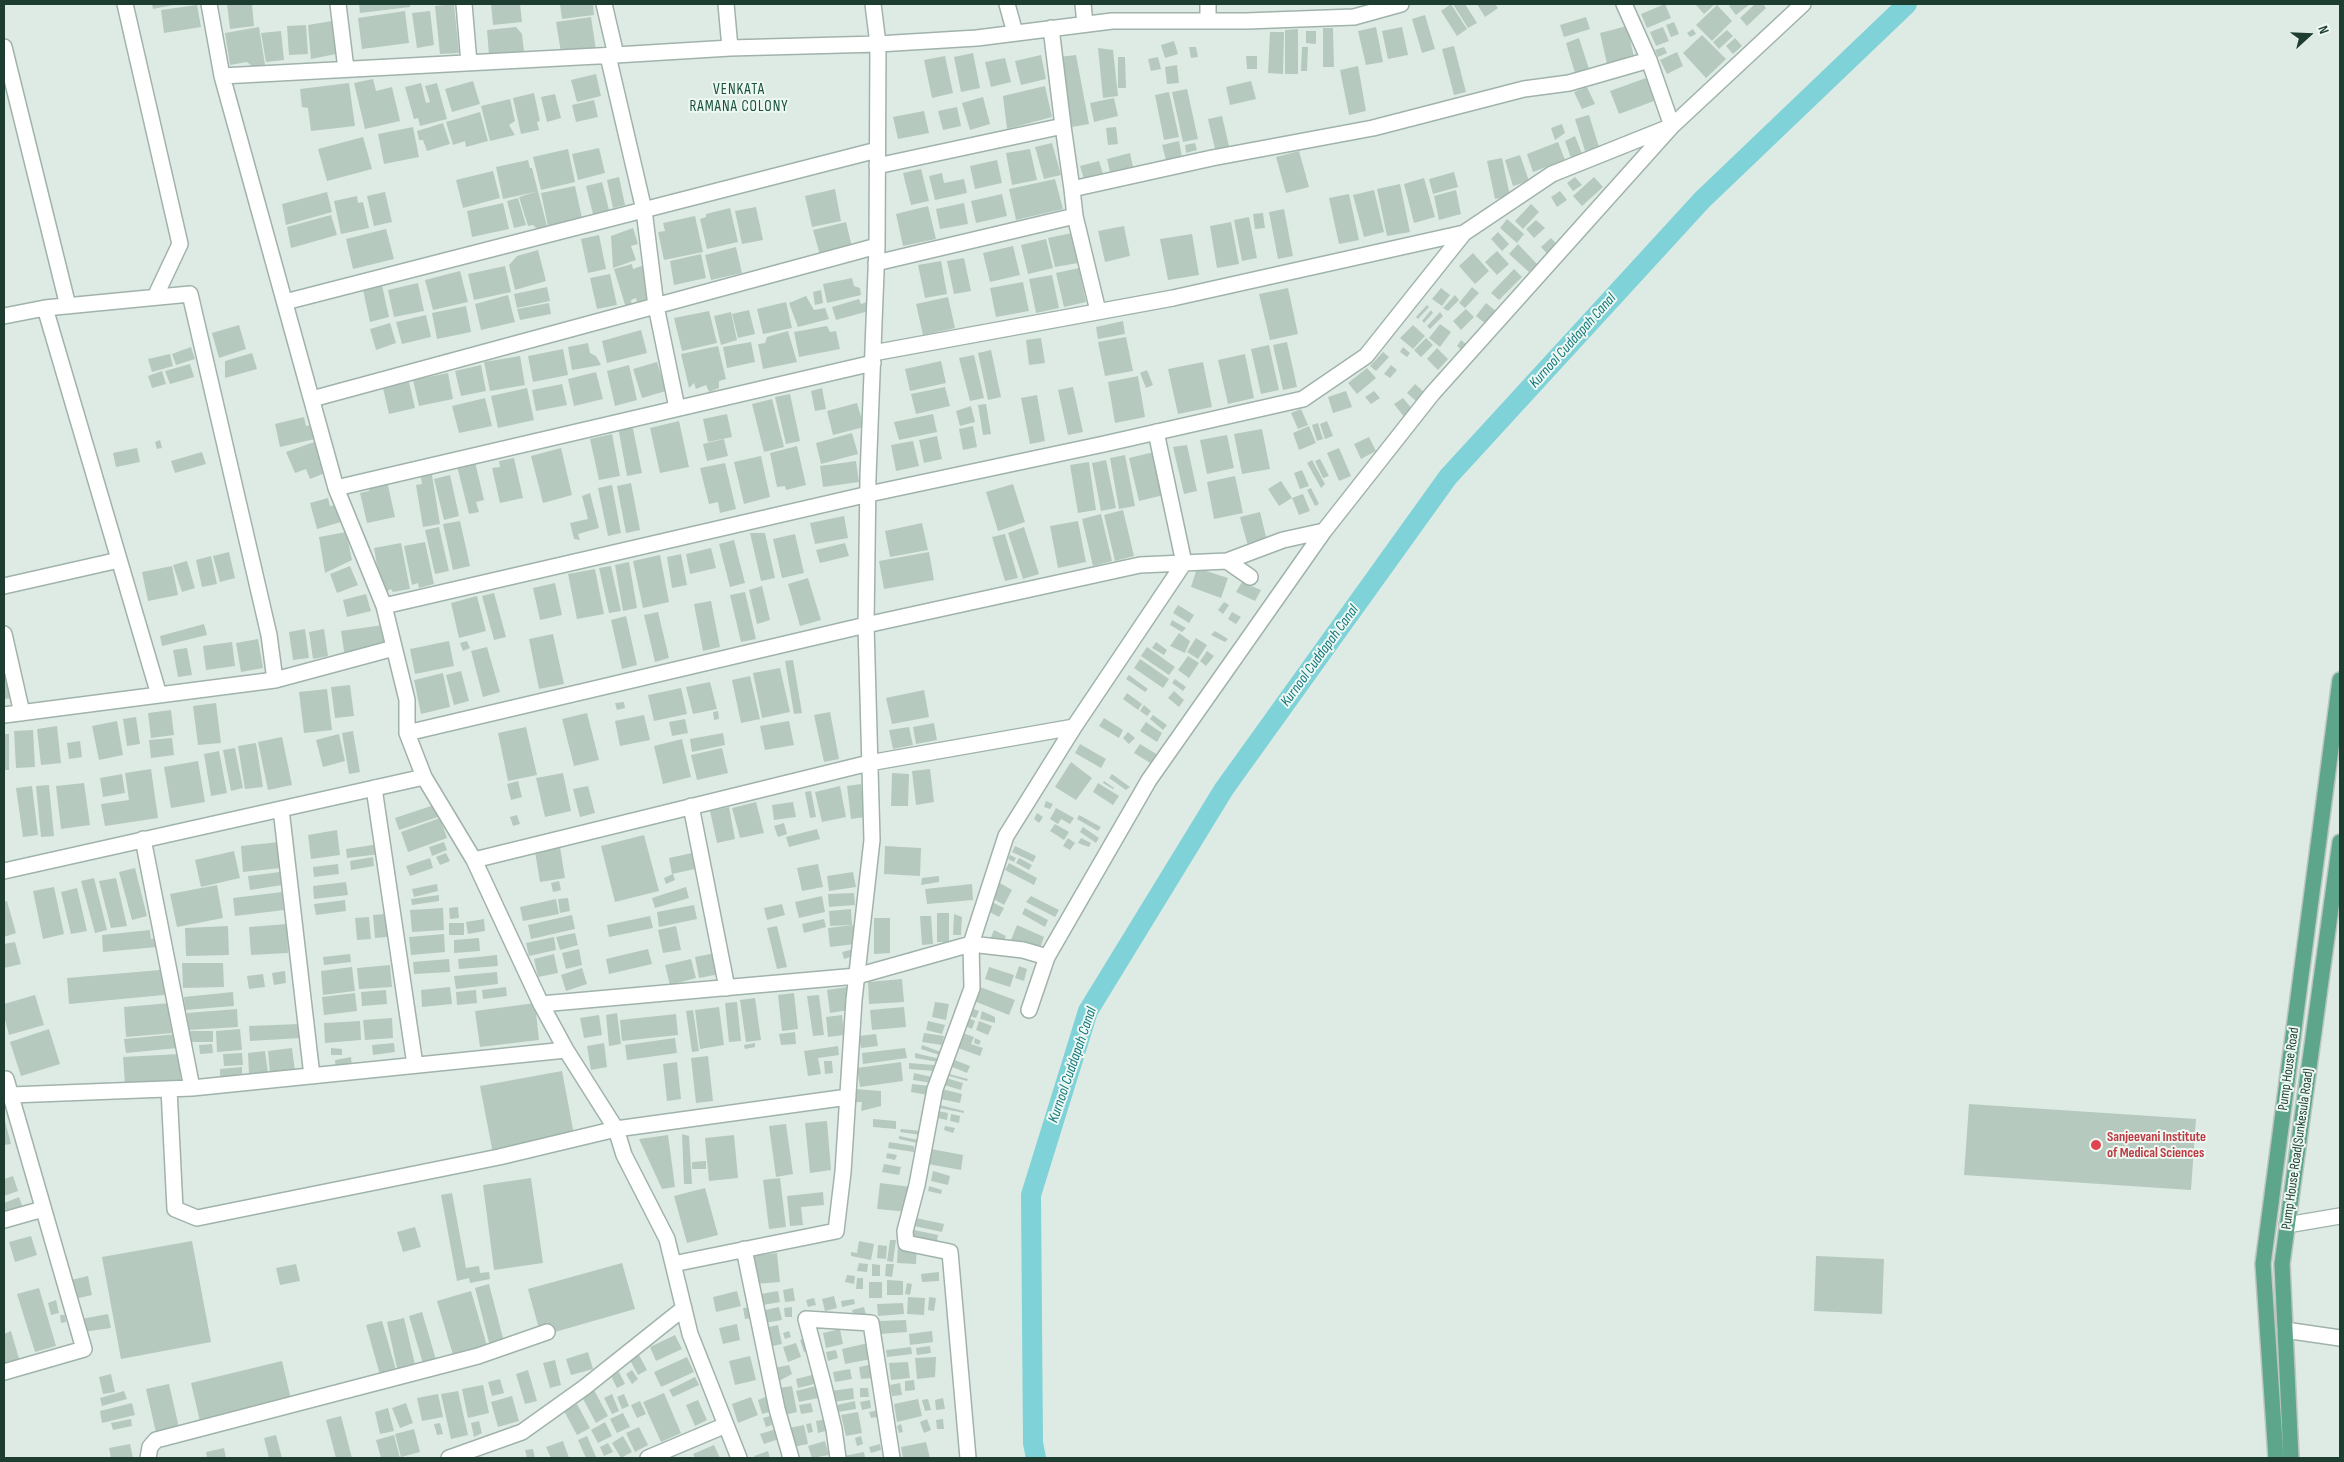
<!DOCTYPE html>
<style>
body{margin:0}
#map{position:relative;width:2344px;height:1462px;overflow:hidden;background:#deebe4;font-family:"Sofia Sans Condensed",sans-serif}
canvas{display:block}
.frame{position:absolute;inset:0;border:5px solid #1d3d31;pointer-events:none}
.north{position:absolute;left:2284px;top:10px;width:50px;height:50px;-webkit-text-stroke:4px #eef8f2;paint-order:stroke;rotate:70deg;font-size:14px;font-weight:700;line-height:20px;text-align:center;color:#1d3d31}
.north::after{content:'';display:block;margin:auto;width:18px;height:22px;background:#1d3d31;clip-path:polygon(50% 0,100% 100%,50% 72%,0 100%)}
</style>
<div id="map">
<canvas width="2344" height="1462"></canvas>
<div class="frame"></div>
<div class="north">N</div>
</div>
<script>
const g = document.querySelector('canvas').getContext('2d');
g.lineJoin = 'round';
const toPath = rows => new Path2D(rows.map(r => 'M' + r).join(''));
function strokePath(path, color, width, dash) { g.strokeStyle = color; g.lineWidth = width; g.lineCap = dash ? 'butt' : 'round'; g.setLineDash(dash || []); g.stroke(path); }
function fill(path, color) { g.fillStyle = color; g.fill(path, 'evenodd'); }
function write(font, color, halo, rows, align = 'center') {
  g.font = font + ' "Sofia Sans Condensed",sans-serif'; g.lineWidth = 4; g.setLineDash([]); g.textBaseline = 'middle'; g.strokeStyle = halo; g.fillStyle = color; for (const [text, x, y, turn = 0] of rows) {
    g.save(); g.translate(x, y); g.rotate((+turn || 0) * Math.PI / 180); g.textAlign = isNaN(turn) ? turn : align; if (halo) g.strokeText(text, 0, 0); g.fillText(text, 0, 0); g.restore();
  }
}
strokePath(toPath([
 [1036,1458,1033,1443,1031,1195,1088,1011,1224,789,1448,477,1702,200,1907,4]
]), '#7fd2d7', 20);
fill(toPath([
 [152,4,173,4,173,5,153,9],
 [227,4,252,4,254,26,230,29],
 [359,4,410,4,410,7,360,13],
 [454,4,459,53,440,54,435,6],
 [491,4,520,4,522,22,493,25],
 [560,4,593,4,594,15,562,19],
 [1451,4,1467,29,1457,36,1441,11],
 [1453,4,1465,4,1477,23,1468,28],
 [1477,4,1495,4,1498,8,1485,17],
 [1665,4,1671,18,1647,28,1641,14],
 [1698,4,1715,4,1704,14,1696,5],
 [1732,4,1750,4,1736,15,1729,6],
 [1755,4,1763,4,1766,8,1747,26,1740,18],
 [197,5,201,27,164,33,161,10],
 [1717,5,1732,21,1712,41,1696,25],
 [405,11,409,43,362,49,358,18],
 [430,11,434,45,417,48,412,13],
 [1425,15,1435,49,1422,53,1412,19],
 [591,17,596,50,561,52,556,22],
 [1586,17,1590,29,1564,37,1560,25],
 [332,21,336,54,311,59,308,25],
 [1674,22,1679,34,1671,37,1666,25],
 [306,25,308,54,289,55,287,26],
 [1627,26,1634,57,1607,64,1600,33],
 [259,27,265,65,253,67,247,62,230,65,225,33],
 [516,27,522,34,524,52,489,55,487,30],
 [1376,27,1383,62,1366,65,1358,31],
 [1402,27,1408,55,1388,59,1382,31],
 [1663,27,1669,41,1656,46,1650,32],
 [1323,28,1333,28,1334,67,1323,67],
 [1298,29,1298,74,1285,74,1285,30],
 [1693,29,1696,34,1690,37,1687,33],
 [1727,30,1733,36,1719,49,1713,42],
 [281,31,284,60,266,62,261,33],
 [1306,31,1316,31,1316,44,1306,43],
 [1270,32,1284,32,1283,74,1268,73],
 [1702,35,1726,59,1706,78,1683,53],
 [1579,38,1589,69,1575,73,1566,43],
 [1735,38,1742,46,1733,54,1726,46],
 [1174,41,1178,54,1165,58,1161,45],
 [1454,46,1466,92,1454,95,1442,49],
 [1189,47,1196,47,1198,57,1191,58],
 [1302,47,1308,47,1307,71,1301,71],
 [1664,47,1667,53,1658,57,1655,50],
 [1098,48,1113,50,1118,96,1103,98],
 [1677,52,1683,66,1667,74,1660,60],
 [973,53,980,88,961,92,954,57],
 [1041,55,1046,79,1021,85,1015,61],
 [1076,55,1089,124,1072,127,1059,57],
 [945,56,953,93,932,98,924,60],
 [1246,56,1257,56,1257,69,1247,69],
 [1118,57,1125,57,1126,88,1118,88],
 [1158,57,1161,69,1151,71,1148,59],
 [1005,58,1011,82,991,87,985,62],
 [1177,65,1179,83,1167,84,1165,67],
 [1358,66,1366,111,1349,115,1340,70],
 [596,74,601,96,577,102,571,80],
 [1646,78,1654,101,1619,114,1610,91],
 [373,79,376,91,392,87,400,121,365,129,354,83],
 [473,81,480,104,452,112,445,89],
 [1251,81,1256,99,1230,105,1226,87],
 [349,83,355,126,311,131,308,108,302,107,300,89],
 [421,83,426,103,430,102,425,86,437,83,447,119,420,126,418,118,414,119,405,87],
 [1045,86,1052,117,1007,129,1003,96],
 [1587,87,1595,104,1582,109,1574,92],
 [1187,89,1198,139,1183,142,1172,92],
 [1169,92,1179,137,1164,140,1155,95],
 [534,93,540,121,537,122,539,130,521,134,513,98],
 [555,94,561,118,547,122,541,97],
 [983,97,990,124,970,130,962,103],
 [1114,98,1118,116,1094,122,1090,103],
 [510,99,515,121,509,125,515,135,490,141,481,106],
 [594,100,598,117,576,122,572,105],
 [957,107,961,126,943,130,938,111],
 [924,111,929,133,898,139,893,117],
 [480,112,488,141,466,147,465,141,453,145,446,122],
 [1589,115,1599,147,1585,151,1575,119],
 [1222,116,1229,146,1215,149,1208,119],
 [443,123,450,144,427,151,423,140,419,140,417,131],
 [1562,124,1565,133,1555,140,1551,128],
 [413,127,419,157,384,164,378,134],
 [1116,127,1118,144,1108,145,1106,128],
 [1575,136,1582,154,1571,158,1565,141],
 [363,137,372,169,327,181,318,149],
 [1179,141,1182,157,1166,160,1162,145],
 [1558,142,1565,160,1533,172,1527,154],
 [1052,143,1061,175,1044,179,1035,147],
 [1195,143,1197,150,1186,153,1185,145],
 [599,148,605,173,578,180,572,154],
 [568,149,575,182,541,190,533,157],
 [1030,149,1037,180,1012,185,1006,153],
 [1299,151,1309,187,1286,193,1276,157],
 [1130,153,1133,167,1110,172,1107,159],
 [1520,155,1529,181,1513,186,1505,160],
 [1502,158,1510,196,1495,199,1487,161],
 [528,160,530,168,532,168,547,226,537,229,533,225,528,226,519,197,535,192,503,199,496,167],
 [997,160,1002,183,975,189,970,166],
 [1099,161,1103,174,1084,179,1080,166],
 [921,169,929,201,911,205,903,173],
 [493,171,500,198,463,208,456,180],
 [1454,172,1458,187,1433,194,1429,179],
 [942,173,944,183,964,179,967,193,935,200,929,176],
 [619,177,625,205,613,208,607,180],
 [1575,177,1582,185,1573,191,1567,183],
 [1594,177,1603,187,1582,206,1573,196],
 [1424,178,1435,217,1414,223,1404,184],
 [1055,179,1063,209,1016,220,1009,189],
 [602,182,609,210,593,214,586,186],
 [1400,184,1410,232,1387,236,1377,189],
 [575,186,582,218,548,226,541,193],
 [835,189,841,221,812,227,805,196],
 [1374,190,1384,232,1364,237,1353,195],
 [1456,190,1461,214,1439,220,1434,196],
 [1560,191,1567,200,1557,207,1551,197],
 [327,192,332,212,286,225,282,204],
 [385,192,392,222,374,226,367,196],
 [1002,194,1007,216,976,223,971,201],
 [1349,194,1359,240,1339,244,1329,198],
 [357,196,358,203,363,202,369,228,341,234,334,201],
 [518,198,526,225,514,228,507,201],
 [503,203,509,229,472,237,467,211],
 [964,203,968,224,940,229,936,209],
 [1531,204,1539,212,1523,229,1515,221],
 [928,206,936,239,903,246,896,214],
 [756,207,763,240,742,244,735,211],
 [730,208,738,242,707,249,700,219,706,217,706,214],
 [1284,209,1293,256,1278,259,1269,212],
 [1263,213,1265,228,1255,229,1253,214],
 [331,215,337,235,291,248,287,227],
 [695,216,703,252,664,260,658,232,665,231,663,223],
 [1249,217,1257,258,1242,261,1234,220],
 [1507,219,1524,234,1517,243,1500,228],
 [1536,220,1545,228,1534,238,1526,229],
 [846,222,852,247,820,255,813,230],
 [1231,222,1239,264,1217,268,1210,226],
 [1124,226,1130,256,1105,262,1098,231],
 [633,228,638,244,631,246,636,260,613,268,611,236],
 [386,229,394,259,353,269,346,239],
 [1498,232,1509,244,1502,251,1491,239],
 [1072,233,1078,263,1055,267,1048,238],
 [1192,234,1199,275,1168,280,1160,239],
 [599,235,606,269,588,273,581,239],
 [1551,238,1563,251,1553,260,1541,247],
 [1046,239,1053,268,1028,274,1021,245],
 [1518,244,1537,264,1529,272,1509,254],
 [1013,246,1020,275,990,282,983,253],
 [736,247,742,273,711,280,705,255],
 [538,250,546,281,515,290,509,265,517,256],
 [1497,251,1509,264,1497,275,1485,262],
 [1473,253,1489,271,1475,284,1459,266],
 [701,254,706,278,674,285,670,261],
 [964,258,971,291,954,294,947,261],
 [941,261,947,294,925,298,918,265],
 [632,264,633,269,644,265,651,290,646,291,649,300,637,303,636,298,631,300,632,306,626,308,614,269],
 [505,266,511,292,474,300,468,274],
 [1079,268,1086,302,1064,307,1056,273],
 [1514,269,1522,277,1499,300,1491,293],
 [460,271,468,302,433,310,425,280],
 [610,274,617,305,597,309,590,278],
 [1052,275,1059,308,1036,313,1029,279],
 [852,278,854,286,860,288,861,295,827,303,823,284],
 [1023,282,1029,311,996,317,990,288],
 [418,283,424,311,394,317,388,290],
 [382,285,389,317,370,322,363,290],
 [547,287,550,301,517,308,514,294],
 [1472,287,1479,293,1465,308,1459,303],
 [1288,288,1298,334,1270,340,1259,294],
 [1441,288,1450,295,1442,306,1432,299],
 [821,290,823,303,815,305,813,292],
 [508,295,515,322,481,330,475,304],
 [1455,295,1459,300,1448,311,1443,308],
 [806,296,814,310,825,308,829,319,798,327,789,303],
 [948,297,955,328,923,335,916,304],
 [859,299,861,304,867,302,869,311,836,320,832,307],
 [786,302,792,328,763,334,757,309],
 [549,303,551,314,520,320,517,309],
 [1486,303,1497,312,1487,325,1476,316],
 [1427,305,1429,307,1418,319,1416,317],
 [466,306,471,332,437,339,432,313],
 [1466,309,1474,317,1461,330,1453,321],
 [749,310,755,334,738,338,732,314],
 [1431,310,1433,313,1424,323,1422,321],
 [709,311,717,343,682,351,674,318],
 [731,312,737,340,721,345,714,316],
 [1440,312,1443,316,1430,329,1427,326],
 [426,315,431,337,402,344,396,322],
 [1123,321,1125,334,1098,339,1096,327],
 [390,323,396,343,376,350,370,329],
 [1440,324,1451,332,1440,347,1429,338],
 [239,325,246,349,219,358,212,333],
 [1413,325,1425,336,1413,349,1400,338],
 [827,326,830,332,836,331,840,349,799,357,794,332],
 [641,330,647,353,607,363,602,341],
 [788,331,797,362,763,369,758,344,765,343,767,337],
 [1126,337,1133,371,1105,376,1098,342],
 [1041,338,1045,363,1029,365,1026,340],
 [1426,338,1433,345,1421,357,1414,350],
 [1461,340,1467,345,1462,350,1457,346],
 [751,342,755,362,727,368,723,347],
 [1287,342,1297,387,1283,390,1273,345],
 [588,343,590,353,596,356,601,365,572,370,568,347],
 [1269,345,1279,390,1261,394,1251,349],
 [718,346,726,379,719,381,719,388,709,392,706,385,696,389,694,383,689,388,681,354],
 [191,347,195,359,176,365,172,354],
 [1403,347,1410,353,1407,357,1400,352],
 [1437,348,1448,359,1438,370,1427,359],
 [563,349,568,375,533,382,528,356],
 [991,350,1001,397,988,400,978,353],
 [1383,352,1389,357,1376,371,1370,366],
 [252,353,257,369,225,378,225,361],
 [170,354,173,366,152,372,148,359],
 [1245,354,1254,398,1228,404,1218,360],
 [974,355,984,398,970,401,959,358],
 [520,356,525,385,490,391,484,362],
 [941,361,946,383,910,391,905,369],
 [657,362,666,391,642,398,633,369],
 [1203,362,1212,407,1178,414,1168,369],
 [190,364,194,377,170,384,165,371],
 [481,365,486,391,461,396,455,371],
 [629,365,637,400,615,406,607,371],
 [1391,365,1397,370,1390,378,1384,374],
 [1367,368,1376,378,1357,394,1348,383],
 [1147,370,1153,385,1146,388,1140,373],
 [162,371,166,384,152,388,148,376],
 [596,372,603,399,574,406,568,379],
 [448,373,453,399,419,406,413,380],
 [1138,376,1145,417,1115,423,1108,382],
 [409,382,415,408,389,414,383,388],
 [562,384,567,405,536,411,532,390],
 [1415,384,1426,394,1418,403,1407,393],
 [945,387,950,406,916,414,911,394],
 [1073,387,1083,432,1068,435,1058,390],
 [527,388,534,420,498,428,491,396],
 [822,388,826,409,815,411,811,391],
 [1346,391,1352,407,1333,413,1328,397],
 [1374,391,1380,398,1371,404,1365,397],
 [790,394,800,441,786,444,775,397],
 [1037,395,1045,441,1030,444,1021,398],
 [485,398,492,426,459,433,452,406],
 [1403,398,1417,415,1408,422,1394,404],
 [772,399,784,447,764,452,752,404],
 [857,403,864,427,833,435,827,411],
 [986,404,991,434,983,435,978,405],
 [971,406,975,422,960,426,956,411],
 [1301,409,1308,425,1298,429,1291,413],
 [727,414,732,437,708,442,703,419],
 [933,414,937,432,899,440,894,422],
 [304,417,306,426,312,425,315,439,280,447,275,424],
 [679,421,689,467,660,473,650,428],
 [1327,421,1333,436,1325,439,1320,424],
 [1318,423,1323,439,1317,441,1312,425],
 [632,424,642,473,627,476,618,427],
 [973,426,977,447,963,450,959,429],
 [1309,426,1316,443,1299,450,1293,433],
 [1262,429,1270,469,1242,474,1234,434],
 [852,433,858,454,821,464,816,443],
 [612,434,620,476,599,480,590,439],
 [1227,435,1234,468,1207,474,1200,440],
 [937,436,942,459,924,463,919,440],
 [1369,437,1376,451,1361,459,1354,444],
 [724,439,728,456,707,461,703,444],
 [160,440,162,448,157,449,155,442],
 [913,441,919,466,896,471,891,445],
 [314,442,325,473,310,479,306,469,295,473,286,452],
 [1187,445,1197,491,1184,494,1173,447],
 [797,446,806,485,786,490,785,486,777,487,770,453],
 [137,448,140,462,116,467,113,453],
 [561,448,572,495,543,503,531,456],
 [1339,448,1351,476,1339,481,1327,453],
 [202,452,206,464,175,473,171,461],
 [1154,452,1164,495,1139,501,1129,458],
 [1125,455,1135,506,1119,509,1110,458],
 [761,456,770,497,744,504,734,462],
 [514,458,523,498,500,503,492,468,500,467,499,461],
 [1320,459,1329,476,1323,478,1315,461],
 [1106,460,1116,508,1101,511,1092,463],
 [1312,460,1325,484,1321,488,1307,463],
 [856,461,859,482,823,487,820,466],
 [475,462,484,500,476,502,479,512,469,514,457,466],
 [1089,462,1096,510,1078,513,1070,465],
 [725,463,736,509,720,513,718,502,709,504,700,468],
 [431,469,440,524,423,527,416,485,422,484,420,471],
 [1302,470,1309,486,1300,489,1294,473],
 [450,475,459,516,444,520,434,479],
 [1235,476,1243,513,1214,519,1207,482],
 [387,481,395,517,367,523,360,493,369,491,371,484],
 [1281,481,1292,498,1279,506,1268,489],
 [631,483,640,530,626,533,617,486],
 [1013,484,1025,522,998,531,986,492],
 [612,485,621,533,608,536,598,488],
 [1311,488,1319,504,1315,506,1307,490],
 [590,493,599,528,578,534,580,540,574,539,570,523,588,519,582,496],
 [1303,494,1310,511,1299,515,1292,498],
 [328,498,330,506,336,505,341,522,317,529,310,503],
 [1123,510,1134,556,1115,561,1104,515],
 [1260,512,1267,541,1248,546,1240,517],
 [1101,514,1112,561,1093,566,1082,519],
 [844,516,848,538,815,544,810,523],
 [460,521,470,566,453,570,443,524],
 [1078,521,1086,562,1058,568,1050,526],
 [922,523,928,550,890,557,885,531],
 [439,527,449,571,435,574,425,530],
 [1024,527,1039,574,1023,579,1008,533],
 [346,532,352,560,325,573,319,537],
 [750,533,765,533,775,578,761,581],
 [795,534,804,573,782,578,773,539],
 [1005,534,1018,578,1005,581,992,537],
 [734,540,745,583,730,587,719,544],
 [425,542,434,584,419,588,418,583,412,585,404,546],
 [401,543,410,589,393,592,391,589,382,594,374,548],
 [845,543,849,556,820,563,816,550],
 [711,548,716,568,690,574,686,554],
 [229,552,235,578,220,582,213,556],
 [929,552,934,580,884,589,879,561],
 [681,554,687,585,672,588,667,557],
 [660,555,669,602,643,608,633,561],
 [211,556,217,584,202,587,196,560],
 [187,561,195,588,182,592,173,565],
 [629,562,637,608,623,611,615,565],
 [172,566,178,595,148,601,142,572],
 [350,566,358,585,337,593,330,574],
 [611,566,621,611,609,613,599,568],
 [1197,568,1228,578,1221,598,1191,587],
 [595,569,604,614,577,619,568,574],
 [808,578,821,620,800,626,788,584],
 [1242,582,1261,590,1255,601,1236,592],
 [555,583,562,615,540,620,533,588],
 [762,586,770,620,757,624,749,590],
 [745,592,756,639,741,642,730,595],
 [494,593,506,637,494,640,482,596],
 [366,594,371,611,347,617,343,600],
 [477,596,486,631,459,638,451,603],
 [711,601,720,647,703,651,694,604],
 [1224,602,1229,605,1223,614,1218,610],
 [1178,605,1194,615,1189,623,1173,613],
 [658,612,669,658,655,662,644,615],
 [1232,612,1241,617,1236,624,1228,619],
 [626,616,637,665,622,669,611,620],
 [1172,620,1186,628,1182,632,1170,625],
 [204,624,207,635,162,646,160,636],
 [383,625,388,658,346,664,341,631],
 [305,629,309,658,293,660,289,632],
 [324,629,328,656,313,659,309,632],
 [1215,631,1228,639,1225,642,1211,635],
 [1179,633,1190,641,1185,653,1170,646],
 [553,634,564,684,539,689,529,639],
 [1196,638,1207,645,1198,659,1187,652],
 [258,639,263,668,241,672,236,643],
 [449,641,454,666,415,674,410,649],
 [467,641,470,648,463,651,460,643],
 [232,642,235,666,206,670,203,646],
 [1156,642,1167,650,1164,655,1152,648],
 [487,647,500,692,483,697,471,651],
 [1147,647,1175,667,1169,675,1141,656],
 [187,648,192,675,178,677,173,650],
 [1207,651,1214,656,1206,666,1200,661],
 [1188,656,1199,663,1189,678,1178,670],
 [1140,659,1169,679,1163,688,1134,668],
 [793,660,802,713,794,714,785,661],
 [780,668,790,712,762,718,753,673],
 [10,669,14,698,4,699,4,670],
 [461,671,469,701,454,705,446,675],
 [443,673,450,707,421,714,414,680],
 [1129,675,1148,689,1145,692,1126,679],
 [750,676,760,719,741,723,732,680],
 [1175,679,1186,687,1183,691,1172,683],
 [710,682,717,709,693,714,686,687],
 [350,685,354,716,335,718,331,687],
 [681,688,687,714,654,721,648,695],
 [327,689,332,730,304,733,299,692],
 [924,690,929,717,892,724,886,698],
 [1174,691,1184,700,1179,707,1168,698],
 [1127,693,1142,704,1138,710,1123,699],
 [624,702,625,708,617,710,615,703],
 [216,703,221,743,198,745,193,706],
 [1144,705,1151,711,1147,716,1140,711],
 [171,710,174,735,151,738,148,713],
 [718,711,719,719,714,720,713,712],
 [830,712,839,759,824,762,814,715],
 [587,713,599,760,574,766,562,719],
 [644,715,650,740,620,746,615,721],
 [1153,715,1167,725,1163,730,1150,719],
 [136,717,140,744,127,746,123,719],
 [1104,718,1123,730,1119,738,1099,726],
 [685,719,688,733,672,736,669,722],
 [117,721,123,755,99,760,92,726],
 [789,721,794,745,765,750,760,726],
 [1146,722,1162,733,1157,742,1140,731],
 [934,723,937,740,916,744,913,727],
 [57,726,61,763,41,765,37,729],
 [526,727,537,775,508,781,498,733],
 [909,727,913,745,893,749,889,730],
 [33,730,35,767,16,768,14,731],
 [353,731,360,772,349,774,342,733],
 [1128,732,1135,738,1129,744,1123,738],
 [723,733,725,745,692,752,690,739],
 [4,734,9,734,9,770,4,770],
 [339,734,345,761,323,767,316,740],
 [282,737,292,785,268,790,258,742],
 [172,738,174,755,151,758,149,740],
 [682,739,691,777,663,784,654,746],
 [80,741,82,757,69,759,67,743],
 [256,743,263,787,245,789,238,746],
 [1080,744,1106,759,1101,768,1075,753],
 [1140,744,1158,755,1152,764,1134,753],
 [235,748,243,788,231,791,223,750],
 [722,748,728,773,697,780,691,755],
 [219,751,227,793,211,796,204,754],
 [198,761,205,802,171,808,164,767],
 [1071,762,1092,778,1076,800,1055,787],
 [151,769,158,818,105,826,101,804,129,800,125,773],
 [930,769,934,802,916,805,912,771],
 [563,773,571,811,545,817,536,778],
 [892,773,909,774,908,806,891,806],
 [122,774,125,793,103,797,100,778],
 [1112,774,1130,787,1126,790,1109,778],
 [518,781,522,797,511,800,507,784],
 [1104,781,1114,788,1113,789,1103,783],
 [84,783,90,825,61,829,56,786],
 [1098,783,1119,796,1113,805,1093,792],
 [861,784,865,817,851,819,847,786],
 [49,785,54,836,41,837,36,786],
 [32,786,38,835,23,837,16,788],
 [588,786,595,813,580,817,573,789],
 [840,786,846,817,822,822,815,792],
 [811,791,816,817,810,818,805,792],
 [1046,801,1053,804,1050,809,1044,807],
 [756,802,764,833,740,838,732,808],
 [793,802,796,817,774,820,772,805],
 [434,805,438,817,399,830,395,818],
 [729,807,735,839,717,843,710,811],
 [1056,808,1074,818,1070,824,1061,819,1058,824,1050,819],
 [1037,813,1043,817,1039,823,1034,819],
 [517,815,520,824,513,826,510,817],
 [1079,815,1101,827,1098,831,1077,819],
 [440,818,447,838,408,852,401,832],
 [784,823,787,834,778,837,774,826],
 [1055,824,1069,832,1064,840,1050,831],
 [1083,827,1099,838,1096,843,1080,832],
 [817,829,820,839,789,847,786,837],
 [337,830,340,855,311,859,308,835],
 [644,835,659,891,615,902,601,846],
 [1068,838,1075,843,1070,850,1063,846],
 [1081,838,1091,843,1089,847,1078,843],
 [279,842,281,868,243,872,241,846],
 [444,842,447,850,432,856,429,847],
 [379,844,380,854,347,858,346,849],
 [885,846,921,848,920,876,884,874],
 [1015,846,1036,856,1033,862,1012,852],
 [560,847,565,878,540,882,535,852],
 [234,851,240,878,201,887,195,860],
 [446,853,450,861,440,865,436,857],
 [692,853,695,869,672,874,669,858],
 [1010,855,1016,858,1014,862,1008,859],
 [373,857,374,866,351,870,350,861],
 [430,858,433,868,410,876,406,866],
 [1019,858,1032,865,1029,870,1016,863],
 [1009,863,1037,878,1034,885,1005,870],
 [338,864,339,874,314,877,313,867],
 [818,864,823,887,802,891,797,868],
 [135,868,147,916,132,920,119,872],
 [280,872,282,885,250,890,248,876],
 [853,872,856,887,829,891,827,876],
 [673,874,675,880,666,884,664,878],
 [939,876,939,882,921,885,922,878],
 [94,878,107,930,95,933,81,881],
 [116,878,127,926,111,928,99,881],
 [559,881,561,890,553,892,551,883],
 [346,882,348,895,314,899,313,886],
 [1000,883,1012,890,1004,905,992,898],
 [437,884,438,891,414,897,412,889],
 [972,884,973,900,927,904,925,889],
 [217,885,223,918,177,927,170,894],
 [54,887,64,934,43,939,33,891],
 [686,887,689,898,655,908,652,898],
 [77,888,87,931,71,934,61,892],
 [282,892,284,910,235,916,233,898],
 [854,893,855,905,829,907,828,894],
 [439,895,439,901,412,905,411,899],
 [822,896,825,912,799,918,795,902],
 [1031,896,1059,910,1055,917,1026,902],
 [568,898,570,911,560,913,558,899],
 [556,899,559,914,523,921,520,907],
 [345,900,346,911,316,915,314,904],
 [7,901,16,933,4,937,4,902],
 [990,901,1004,908,999,917,986,910],
 [782,904,785,915,767,920,764,908],
 [694,905,697,919,659,927,657,912],
 [458,907,459,918,450,919,449,908],
 [443,908,444,930,412,932,410,910],
 [1025,908,1048,920,1045,927,1022,914],
 [851,909,852,925,830,926,829,911],
 [937,913,949,913,949,942,937,942],
 [385,914,388,937,375,938,373,915],
 [954,914,962,917,961,935,953,935],
 [572,915,575,929,531,939,528,925],
 [650,916,653,928,609,937,607,925],
 [920,916,931,916,933,944,922,945],
 [369,917,371,939,357,940,355,918],
 [874,918,890,918,890,953,874,954],
 [484,919,485,931,468,934,466,922],
 [824,919,826,927,804,933,802,924],
 [449,923,464,923,464,935,449,935],
 [287,924,288,953,251,955,249,927],
 [853,925,855,944,830,947,828,928],
 [1017,925,1044,937,1039,951,1011,940],
 [228,926,229,955,186,956,185,928],
 [676,926,681,950,663,953,658,930],
 [777,926,787,967,777,969,767,928],
 [150,930,151,939,156,938,157,947,103,952,102,935],
 [994,930,1006,936,1000,948,989,942],
 [575,933,578,945,560,950,556,937],
 [444,934,445,952,411,955,409,937],
 [554,937,556,950,529,956,526,943],
 [479,938,480,951,454,953,454,940],
 [15,942,21,964,4,968,4,944],
 [579,949,582,965,566,969,562,953],
 [648,949,652,964,609,974,606,959],
 [854,949,856,955,844,959,842,952],
 [716,953,720,974,699,978,695,957],
 [350,954,351,962,324,965,323,957],
 [554,954,558,973,538,977,534,959],
 [497,955,498,966,459,969,458,959],
 [449,959,450,972,414,974,413,962],
 [691,959,696,978,670,985,665,965],
 [182,963,223,963,224,987,183,988],
 [390,965,392,987,359,989,357,968],
 [1019,966,1027,969,1024,981,1015,978],
 [352,967,355,991,323,995,321,971],
 [989,967,1014,975,1010,987,985,979],
 [582,968,587,984,566,991,561,975],
 [171,969,174,994,69,1004,67,978],
 [285,971,286,983,274,985,272,973],
 [497,972,498,984,456,989,454,976],
 [263,974,265,987,249,989,247,976],
 [902,979,904,1002,869,1004,868,982],
 [450,987,452,1004,422,1007,421,990],
 [506,987,507,996,483,999,482,990],
 [847,987,849,1010,830,1013,827,990],
 [980,987,1015,1000,1009,1015,974,1001],
 [386,990,387,1004,362,1006,361,992],
 [476,990,477,1003,457,1005,456,992],
 [233,992,234,1006,185,1010,184,997],
 [355,993,357,1011,324,1015,322,997],
 [794,993,798,1029,782,1031,778,995],
 [35,995,44,1025,9,1035,4,1016,4,1004],
 [819,995,824,1035,813,1036,807,996],
 [755,998,761,1040,746,1042,740,1000],
 [737,1002,741,1041,729,1042,725,1003],
 [935,1002,949,1004,946,1020,932,1017],
 [170,1003,173,1033,126,1037,124,1007],
 [535,1003,539,1040,480,1047,475,1011],
 [719,1007,724,1045,700,1049,695,1010],
 [904,1007,906,1027,872,1030,870,1010],
 [968,1007,979,1011,976,1018,965,1014],
 [237,1009,238,1027,188,1030,187,1013],
 [693,1010,699,1051,692,1052,686,1011],
 [982,1011,995,1017,995,1023,980,1019],
 [617,1013,621,1044,609,1046,606,1015],
 [676,1014,678,1035,622,1041,620,1020],
 [599,1015,602,1035,584,1038,580,1018],
 [842,1015,844,1035,828,1037,826,1017],
 [966,1017,975,1021,972,1029,963,1025],
 [392,1018,393,1038,365,1040,363,1020],
 [360,1021,361,1040,325,1043,324,1023],
 [928,1021,945,1025,942,1034,926,1030],
 [979,1021,992,1026,988,1035,976,1030],
 [300,1024,301,1038,250,1041,249,1026],
 [49,1029,60,1064,21,1076,10,1042],
 [240,1029,242,1050,217,1052,216,1031],
 [187,1031,213,1031,213,1042,187,1042],
 [795,1032,796,1044,781,1045,779,1034],
 [924,1033,944,1036,942,1045,922,1042],
 [963,1033,974,1037,971,1044,983,1048,980,1056,958,1048],
 [177,1034,178,1048,126,1053,124,1039],
 [876,1034,878,1046,861,1048,859,1036],
 [675,1038,677,1053,627,1060,625,1045],
 [975,1038,981,1041,979,1045,974,1043],
 [394,1043,395,1052,373,1055,372,1045],
 [604,1043,607,1067,591,1070,587,1046],
 [755,1043,755,1047,745,1049,744,1045],
 [212,1044,213,1053,200,1054,199,1045],
 [922,1045,941,1052,939,1055,921,1049],
 [838,1046,839,1055,818,1058,821,1074,808,1076,804,1051],
 [292,1048,295,1071,270,1074,268,1051],
 [331,1048,342,1049,342,1055,331,1055],
 [905,1048,907,1058,863,1064,862,1053],
 [265,1051,268,1073,249,1075,248,1053],
 [242,1053,243,1065,224,1066,223,1054],
 [915,1053,940,1059,938,1062,915,1058],
 [179,1054,181,1081,125,1084,123,1057],
 [708,1056,713,1101,696,1103,691,1058],
 [351,1057,352,1067,336,1070,335,1060],
 [952,1059,970,1066,967,1073,950,1066],
 [824,1061,832,1061,833,1073,825,1074],
 [677,1062,681,1099,667,1101,663,1064],
 [901,1062,903,1081,860,1087,857,1068],
 [909,1063,934,1065,934,1071,909,1069],
 [242,1067,242,1076,220,1077,220,1069],
 [562,1071,576,1145,494,1159,480,1086],
 [914,1073,932,1077,931,1083,913,1080],
 [949,1074,968,1079,967,1081,949,1076],
 [946,1078,963,1083,961,1090,944,1085],
 [912,1084,930,1086,928,1095,911,1092],
 [856,1089,881,1091,881,1106,861,1111,862,1102,855,1102],
 [942,1089,962,1094,960,1103,940,1099],
 [1969,1104,2196,1119,2191,1190,1964,1175],
 [940,1105,964,1111,964,1113,939,1108],
 [938,1111,948,1113,947,1120,937,1118],
 [951,1114,960,1116,959,1123,950,1121],
 [4,1117,11,1144,4,1145],
 [873,1119,896,1121,896,1129,873,1127],
 [827,1121,831,1170,810,1173,805,1123],
 [786,1124,793,1174,776,1177,769,1126],
 [945,1126,955,1128,953,1133,944,1130],
 [901,1129,922,1131,921,1135,900,1132],
 [682,1134,689,1136,692,1184,684,1184],
 [668,1135,675,1187,662,1189,639,1139],
 [734,1135,738,1178,709,1181,705,1138],
 [899,1136,918,1140,917,1143,899,1139],
 [889,1142,914,1146,914,1152,888,1148],
 [931,1149,963,1155,961,1170,928,1164],
 [887,1153,897,1155,895,1160,886,1158],
 [706,1161,706,1169,692,1169,692,1162],
 [884,1164,901,1167,899,1175,882,1172],
 [933,1171,950,1176,948,1185,931,1181],
 [13,1176,18,1191,4,1196,4,1179],
 [531,1178,543,1263,494,1270,483,1185],
 [780,1178,786,1227,769,1229,763,1180],
 [880,1183,911,1187,909,1212,877,1209],
 [929,1186,942,1190,941,1194,928,1191],
 [705,1188,718,1235,687,1243,674,1196],
 [823,1192,824,1205,801,1207,803,1225,790,1226,787,1196],
 [452,1193,466,1268,479,1266,480,1273,489,1272,490,1279,470,1283,469,1278,457,1281,441,1195],
 [19,1197,24,1211,7,1219,4,1203],
 [916,1218,944,1224,942,1232,914,1226],
 [415,1227,421,1247,403,1252,397,1232],
 [914,1230,938,1235,936,1247,912,1243],
 [31,1236,37,1255,15,1262,9,1242],
 [890,1240,896,1240,893,1262,887,1261],
 [192,1241,211,1342,121,1359,102,1257],
 [859,1241,874,1244,871,1260,851,1256,851,1252,857,1253],
 [878,1245,887,1246,886,1259,877,1258],
 [898,1245,917,1247,916,1264,897,1263],
 [777,1253,780,1282,755,1284,752,1256],
 [1816,1256,1884,1259,1882,1314,1814,1311],
 [622,1263,635,1309,541,1336,528,1289],
 [859,1263,868,1264,867,1272,857,1271],
 [296,1264,300,1281,280,1285,276,1268],
 [872,1264,880,1265,880,1276,872,1276],
 [886,1264,894,1264,892,1277,885,1276],
 [939,1272,939,1281,922,1282,921,1274],
 [847,1275,855,1276,854,1284,845,1282],
 [88,1276,92,1295,75,1299,71,1280],
 [857,1278,863,1278,863,1289,856,1289],
 [887,1280,903,1281,903,1295,887,1295],
 [869,1282,882,1282,882,1298,869,1298],
 [907,1283,912,1284,910,1295,905,1294],
 [489,1284,504,1342,490,1346,475,1288],
 [39,1288,56,1346,35,1352,17,1294],
 [793,1288,795,1301,785,1302,783,1290],
 [471,1291,487,1346,453,1355,437,1301],
 [737,1291,741,1306,716,1312,713,1297],
 [778,1291,780,1302,763,1305,761,1294],
 [834,1296,837,1308,825,1311,822,1299],
 [908,1297,925,1298,924,1315,907,1314],
 [929,1297,936,1298,934,1311,928,1310],
 [814,1298,816,1305,808,1307,806,1300],
 [854,1299,855,1304,842,1307,841,1301],
 [56,1300,59,1313,51,1315,48,1303],
 [903,1303,904,1314,878,1316,877,1304],
 [752,1307,754,1318,745,1319,743,1308],
 [779,1307,782,1320,764,1323,761,1311],
 [792,1307,792,1317,785,1317,784,1308],
 [864,1307,866,1315,854,1318,852,1310],
 [422,1312,437,1363,424,1367,409,1316],
 [108,1314,111,1328,83,1332,81,1319],
 [60,1315,65,1315,66,1322,61,1323],
 [404,1318,417,1373,399,1377,387,1322],
 [906,1320,907,1332,880,1334,879,1321],
 [382,1321,398,1377,382,1382,366,1325],
 [737,1324,740,1340,723,1344,719,1328],
 [778,1325,782,1344,768,1347,764,1328],
 [840,1329,843,1344,826,1348,823,1333],
 [11,1331,20,1362,4,1367,4,1334],
 [789,1331,791,1337,785,1339,783,1333],
 [932,1331,933,1342,910,1345,909,1334],
 [675,1335,682,1349,656,1361,650,1347],
 [805,1338,809,1350,804,1352,800,1340],
 [796,1343,801,1357,788,1362,783,1347],
 [868,1343,871,1359,845,1364,842,1349],
 [930,1346,931,1353,917,1355,916,1348],
 [911,1347,912,1354,887,1357,886,1350],
 [836,1350,838,1358,828,1361,826,1352],
 [588,1352,593,1369,571,1375,566,1359],
 [639,1355,647,1370,638,1375,630,1360],
 [750,1356,756,1380,735,1385,729,1361],
 [687,1357,694,1372,661,1387,654,1372],
 [936,1357,935,1377,917,1379,915,1358],
 [555,1360,561,1385,550,1388,543,1363],
 [282,1361,294,1412,203,1434,191,1383],
 [908,1362,910,1378,891,1380,889,1363],
 [789,1365,792,1374,777,1382,774,1368],
 [869,1365,871,1378,861,1379,859,1367],
 [850,1369,852,1379,835,1382,833,1372],
 [528,1370,537,1401,525,1404,516,1374],
 [632,1370,638,1379,632,1384,626,1374],
 [619,1372,625,1384,617,1388,611,1376],
 [111,1374,115,1392,103,1394,99,1377],
 [816,1374,818,1383,798,1388,796,1379],
 [695,1377,699,1385,673,1397,669,1390],
 [500,1379,504,1393,492,1396,488,1382],
 [914,1380,915,1390,905,1391,905,1381],
 [900,1383,902,1395,892,1396,890,1385],
 [169,1384,180,1432,157,1437,146,1389],
 [483,1385,489,1413,468,1418,462,1389],
 [792,1386,797,1412,784,1415,779,1388],
 [816,1386,818,1398,799,1402,796,1391],
 [853,1388,854,1399,833,1402,831,1391],
 [860,1388,868,1388,869,1397,860,1397],
 [594,1390,608,1416,596,1423,582,1397],
 [124,1391,127,1399,102,1406,100,1398],
 [458,1391,468,1435,451,1439,441,1394],
 [664,1393,681,1433,661,1442,643,1402],
 [438,1394,443,1417,422,1421,417,1398],
 [612,1394,619,1411,612,1414,604,1398],
 [624,1394,629,1406,622,1409,617,1397],
 [512,1396,519,1421,498,1427,491,1402],
 [768,1396,773,1411,762,1414,758,1400],
 [751,1397,758,1415,738,1423,732,1404],
 [943,1398,945,1409,936,1410,935,1400],
 [918,1399,922,1416,897,1422,894,1404],
 [928,1399,931,1410,925,1411,922,1400],
 [698,1400,707,1420,695,1426,686,1405],
 [870,1400,871,1408,862,1410,860,1402],
 [640,1401,646,1414,637,1418,631,1405],
 [855,1401,856,1409,838,1412,837,1405],
 [132,1403,135,1415,102,1423,100,1411],
 [406,1403,413,1423,400,1428,392,1408],
 [811,1403,813,1412,801,1414,799,1405],
 [577,1404,590,1428,577,1435,564,1411],
 [388,1408,394,1431,380,1434,375,1412],
 [880,1410,882,1416,871,1418,869,1412],
 [858,1412,862,1433,846,1436,841,1415],
 [623,1413,630,1427,617,1433,610,1419],
 [341,1416,352,1458,336,1458,326,1420],
 [770,1416,772,1425,766,1427,763,1418],
 [131,1419,132,1426,113,1430,111,1423],
 [827,1419,829,1430,818,1433,816,1421],
 [927,1419,931,1430,924,1433,920,1422],
 [943,1419,944,1429,937,1429,936,1420],
 [479,1421,482,1433,474,1437,471,1423],
 [605,1422,612,1436,598,1443,591,1430],
 [440,1423,443,1434,437,1435,434,1424],
 [811,1423,813,1432,808,1433,806,1424],
 [901,1424,903,1432,899,1433,897,1426],
 [804,1425,808,1444,793,1447,789,1428],
 [639,1427,648,1445,635,1452,626,1433],
 [414,1429,420,1452,401,1457,395,1434],
 [776,1429,779,1439,764,1444,760,1434],
 [276,1435,282,1458,269,1458,264,1438],
 [394,1435,400,1458,381,1458,376,1440],
 [587,1436,596,1457,595,1458,586,1458,578,1440],
 [623,1436,632,1452,621,1458,612,1443],
 [861,1436,863,1444,857,1446,855,1438],
 [563,1441,569,1458,551,1458,546,1447],
 [825,1441,829,1455,812,1458,808,1446],
 [926,1442,930,1458,903,1458,901,1447],
 [608,1443,613,1452,604,1456,600,1447],
 [130,1444,133,1458,111,1458,109,1448],
 [880,1444,881,1450,871,1453,869,1447],
 [714,1445,720,1458,695,1458,693,1454],
 [224,1448,226,1458,207,1458,206,1452],
 [533,1449,535,1458,527,1458,525,1450],
 [768,1451,770,1458,755,1458,754,1456],
 [864,1452,865,1458,844,1458,844,1456]
]), '#b6c9bf');
const minor = toPath([
 [125,4,180,244,155,297],
 [209,4,222,76,336,488,384,606,407,700,407,733,424,777,474,860,541,1004,566,1050,616,1129,624,1155,667,1239,690,1334,739,1458],
 [338,4,346,69],
 [464,4,469,63],
 [726,4,730,48],
 [1007,4,1015,33],
 [1083,4,1085,24],
 [1208,4,1208,21],
 [1624,4,1649,60,1672,126],
 [4,47,68,306],
 [616,55,730,48,878,44,977,38,1112,21,1246,21,1354,17,1401,4],
 [608,56,644,210,656,306,677,408],
 [222,76,616,55,604,4],
 [1063,126,1072,189],
 [877,166,1063,126,1051,28],
 [1075,216,1098,311],
 [876,263,1075,216,1072,189,1212,158,1373,128,1524,89,1569,83,1649,60],
 [285,302,877,150],
 [4,316,45,308],
 [873,353,1173,298,1464,233,1552,174,1667,128],
 [312,399,877,246],
 [336,488,873,363],
 [1227,561,1283,540,1324,531],
 [4,586,119,560],
 [384,606,869,494,1104,444,1303,399,1366,356,1464,233],
 [4,634,22,713],
 [159,695,45,308,190,294,269,635,275,680],
 [4,715,275,680,394,648],
 [407,733,866,625,1140,565,1227,561,1250,577],
 [374,788,415,1065],
 [691,806,727,988],
 [281,809,312,1076],
 [143,839,192,1088,566,1050],
 [474,860,869,763,1074,727,1184,563,1156,432],
 [4,871,424,777],
 [541,1004,857,976,971,944,1006,836,1074,727],
 [1029,1010,1047,957,1149,780,1324,531,1432,394,1672,126,1803,4],
 [169,1089,175,1209,197,1218,499,1157,616,1129,848,1097],
 [11,1095,192,1088],
 [4,1220,43,1209],
 [2287,1225,2340,1216],
 [744,1249,777,1409,791,1458],
 [673,1264,836,1231,843,1172,854,1000,872,840,866,625,868,477,877,246,878,44,873,4],
 [2285,1330,2340,1338],
 [4,1372,84,1349,6,1079],
 [148,1458,150,1447,156,1440,478,1356,547,1332],
 [449,1458,522,1432,585,1387,684,1308],
 [648,1458,726,1425],
 [838,1458,834,1429,824,1387,806,1319,871,1323,892,1458],
 [968,1458,950,1252,906,1243,905,1231,917,1185,935,1089,972,988,971,944,1023,950,1047,957]
]);
const major = toPath([
 [2276,1458,2263,1264,2340,680],
 [2291,1458,2282,1264,2340,842]
]);
strokePath(minor, '#a0b3ab', 18);
strokePath(major, '#bbc5c1', 18);
strokePath(minor, '#fff', 15);
strokePath(major, '#5da68c', 15);
for (const [x, y, r, color] of [
 [2096,1145,6,"#e0444e"]
]) { const dot = new Path2D(); dot.arc(x, y, r, 0, 2 * Math.PI); g.fillStyle = color; g.fill(dot); strokePath(dot, '#eef8f2', 2); }
write('14px', '#1d3d31', '#eef8f2', [
 ["Pump House Road",2289,1069,-82],
 ["Pump House Road(Sunkesula Road)",2298,1149,-82]
]);
write('bold 14px', '#be3a42', '#eef8f2', [
 ["Sanjeevani Institute",2107,1137],
 ["of Medical Sciences",2107,1153]
], 'left');
g.letterSpacing = '1px';
write('15px', '#18513d', '#eef8f2', [
 ["VENKATA",739,90],
 ["RAMANA COLONY",739,107]
]);
g.letterSpacing = '0px';
write('italic 15px', '#12777e', '#eef8f2', [
 ["Kurnool Cuddapah Canal",1573,341,-48],
 ["Kurnool Cuddapah Canal",1320,656,-54],
 ["Kurnool Cuddapah Canal",1073,1065,-71]
]);
</script>
